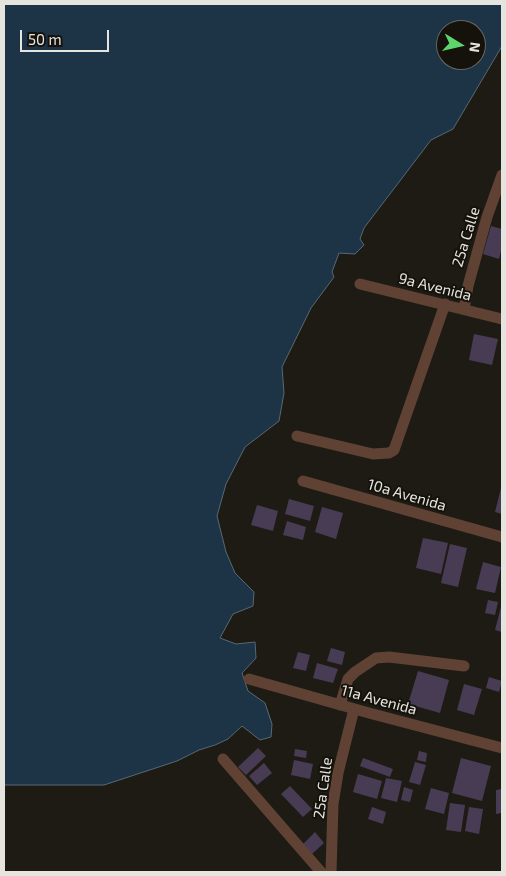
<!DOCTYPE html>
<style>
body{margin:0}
#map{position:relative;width:506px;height:876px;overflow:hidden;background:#1e1b14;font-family:"Exo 2",sans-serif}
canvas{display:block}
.frame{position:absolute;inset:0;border:5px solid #e5e4df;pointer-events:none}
.north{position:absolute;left:436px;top:20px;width:50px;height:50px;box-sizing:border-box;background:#14120b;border:1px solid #686660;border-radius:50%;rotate:99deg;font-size:14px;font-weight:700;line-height:20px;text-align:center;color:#e5e4df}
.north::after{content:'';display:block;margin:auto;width:18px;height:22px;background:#5dd56c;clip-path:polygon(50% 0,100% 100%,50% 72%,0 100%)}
.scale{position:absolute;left:20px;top:30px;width:89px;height:22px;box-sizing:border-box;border:2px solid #e5e4df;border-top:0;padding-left:6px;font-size:15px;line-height:18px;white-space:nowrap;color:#e5e4df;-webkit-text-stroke:4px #14120b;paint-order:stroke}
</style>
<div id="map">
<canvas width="506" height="876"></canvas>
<div class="frame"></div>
<div class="north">N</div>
<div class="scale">50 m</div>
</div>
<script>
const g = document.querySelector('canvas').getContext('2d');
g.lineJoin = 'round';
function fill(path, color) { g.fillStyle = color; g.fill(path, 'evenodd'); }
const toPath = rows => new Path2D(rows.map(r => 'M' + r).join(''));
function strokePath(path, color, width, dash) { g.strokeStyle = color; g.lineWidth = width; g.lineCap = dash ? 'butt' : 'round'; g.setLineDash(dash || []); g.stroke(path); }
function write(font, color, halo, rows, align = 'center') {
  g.font = font + ' "Exo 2",sans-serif'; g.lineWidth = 4; g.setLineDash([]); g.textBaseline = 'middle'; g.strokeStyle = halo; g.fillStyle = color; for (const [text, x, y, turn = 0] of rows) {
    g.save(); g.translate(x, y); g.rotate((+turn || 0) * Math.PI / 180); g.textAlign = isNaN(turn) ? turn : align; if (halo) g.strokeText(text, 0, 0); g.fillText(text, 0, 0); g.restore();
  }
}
const water = toPath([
 [4,4,502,4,502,46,453,129,431,140,364,228,360,239,364,245,355,254,339,253,332,272,334,277,311,308,282,367,284,393,279,421,245,447,226,484,217,516,226,552,235,573,254,592,253,606,233,614,220,638,236,644,255,642,256,658,242,673,248,691,265,703,272,724,271,737,260,740,242,726,228,739,215,745,199,750,177,761,104,785,4,785,4,4],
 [446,30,476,30,476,60,446,60,446,30]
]);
fill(water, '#1c3446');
strokePath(water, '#586974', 1);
fill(toPath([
 [491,226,502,229,502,247,499,259,483,254],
 [474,334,498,339,492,365,469,360],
 [501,488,502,488,502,514,495,512],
 [289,499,314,506,310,521,285,514],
 [257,505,278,511,273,531,251,525],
 [322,507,343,513,336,539,315,532],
 [287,521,306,527,303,540,283,535],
 [423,538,448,543,441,574,416,568],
 [450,544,467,548,458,587,441,583],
 [483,562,501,567,495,593,476,589],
 [488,600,498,602,495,615,485,613],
 [502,603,502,632,495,630],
 [331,648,345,652,342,665,327,661],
 [298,652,310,655,306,671,293,668],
 [317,663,338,669,333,683,313,678],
 [418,671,449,680,440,713,408,704],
 [489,677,502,681,499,692,486,688],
 [464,684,482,689,474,715,457,710],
 [258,748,266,756,246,775,238,767],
 [295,749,307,751,306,758,294,756],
 [419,751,427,753,426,762,417,760],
 [363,758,393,769,390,777,360,766],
 [461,758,491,766,482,801,452,793],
 [294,760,313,764,310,779,291,775],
 [415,762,426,765,420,785,409,782],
 [264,763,272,773,257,785,249,776],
 [358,774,382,781,377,799,353,792],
 [386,778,402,781,397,802,381,798],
 [290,786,312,809,303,817,281,794],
 [404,787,413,790,410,802,401,800],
 [431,788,449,793,444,814,425,809],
 [502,789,502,813,496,814,496,790],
 [450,803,465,805,461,832,446,830],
 [372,807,386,812,383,824,368,819],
 [469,807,483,809,479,834,465,831],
 [315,832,324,843,311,855,302,845]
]), '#473c54');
strokePath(toPath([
 [360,284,502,319],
 [464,309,468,286,487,217,502,175],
 [297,436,373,454,389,453,394,450,445,304],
 [303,481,502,537],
 [249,679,369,713,502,748],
 [340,705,348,679,355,672,376,658,389,657,464,666],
 [223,759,321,872],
 [331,872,333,804,338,773,354,709]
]), '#5f4233', 11);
write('15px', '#e5e4df', '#14120b', [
 ["25a Calle",466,237,-73],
 ["9a Avenida",435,287,14],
 ["10a Avenida",407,495,16],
 ["11a Avenida",379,700,15],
 ["25a Calle",323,788,-82]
]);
</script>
